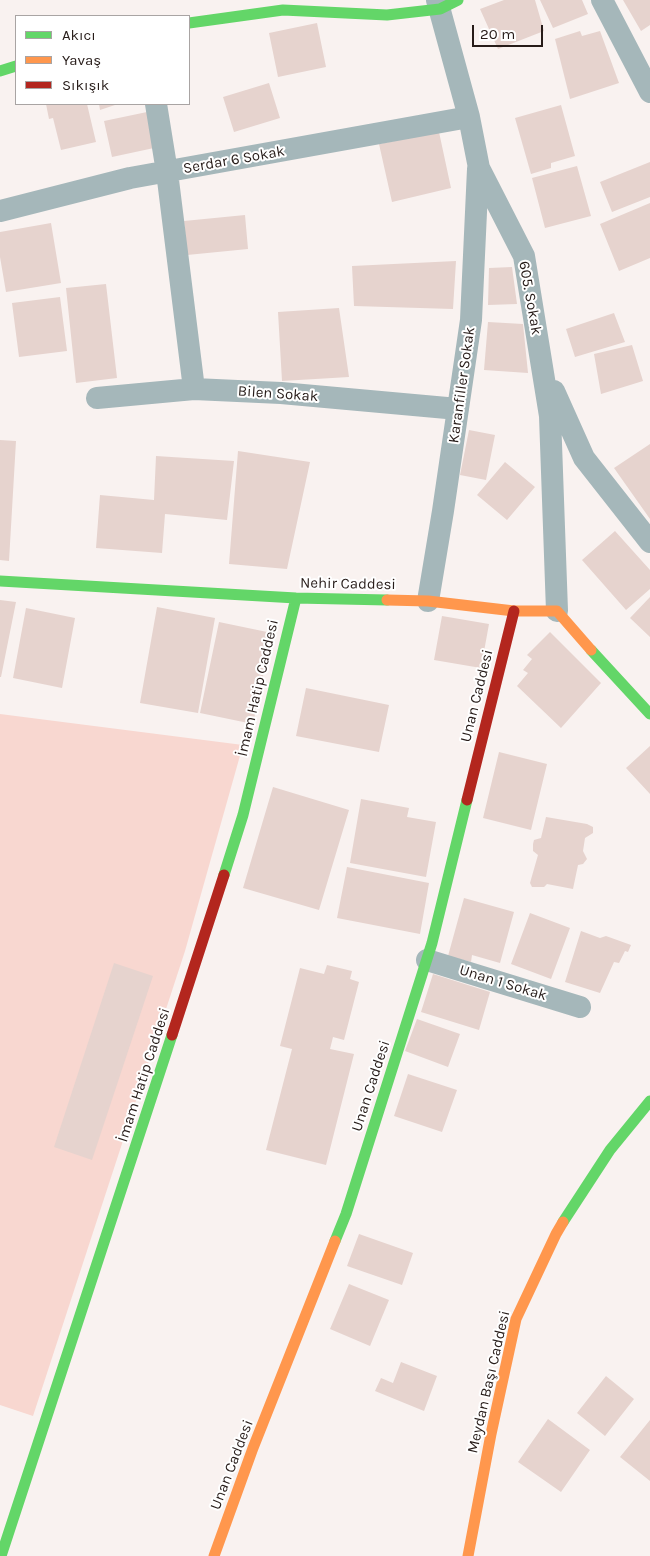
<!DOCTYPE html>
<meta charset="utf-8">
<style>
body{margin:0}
#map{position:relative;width:650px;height:1556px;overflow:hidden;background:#f9f2f0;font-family:Karla,sans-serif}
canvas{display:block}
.legend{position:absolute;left:15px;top:15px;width:175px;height:90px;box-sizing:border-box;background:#fff;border:1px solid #a9a4a3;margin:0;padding:6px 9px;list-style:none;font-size:15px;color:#271c19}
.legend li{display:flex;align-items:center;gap:10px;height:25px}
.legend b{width:25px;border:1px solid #a9a4a3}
.scale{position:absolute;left:472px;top:25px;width:71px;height:22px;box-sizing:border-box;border:2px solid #271c19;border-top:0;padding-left:6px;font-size:15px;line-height:18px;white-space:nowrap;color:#271c19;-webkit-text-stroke:4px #fff;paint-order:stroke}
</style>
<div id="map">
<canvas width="650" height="1556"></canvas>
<ul class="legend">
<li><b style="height:6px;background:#63d668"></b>Akıcı</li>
<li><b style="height:6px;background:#ff974d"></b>Yavaş</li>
<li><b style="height:6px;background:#b3261e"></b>Sıkışık</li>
</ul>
<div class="scale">20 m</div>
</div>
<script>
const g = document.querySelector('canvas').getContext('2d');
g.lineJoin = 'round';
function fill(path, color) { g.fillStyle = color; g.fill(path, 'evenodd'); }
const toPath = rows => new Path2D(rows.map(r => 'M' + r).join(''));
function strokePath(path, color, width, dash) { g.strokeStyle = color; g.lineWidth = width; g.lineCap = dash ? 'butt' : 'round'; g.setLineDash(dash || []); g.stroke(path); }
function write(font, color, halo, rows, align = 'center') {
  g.font = font + ' Karla,sans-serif'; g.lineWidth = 4; g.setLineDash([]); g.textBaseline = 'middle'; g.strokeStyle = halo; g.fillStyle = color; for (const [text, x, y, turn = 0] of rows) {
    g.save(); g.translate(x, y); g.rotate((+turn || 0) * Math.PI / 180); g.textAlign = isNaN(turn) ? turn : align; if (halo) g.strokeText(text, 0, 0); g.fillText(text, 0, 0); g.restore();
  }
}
fill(toPath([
 [0,714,243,745,185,951,33,1416,0,1405]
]), '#f8d7d0');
fill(toPath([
 [504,0,535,0,544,31,498,49,480,9],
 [540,0,582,0,588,14,553,28],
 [623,0,650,0,650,25,641,31],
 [317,23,326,67,278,77,269,33],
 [580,31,582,36,600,31,619,83,570,99,555,39],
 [269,83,280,118,234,132,223,97],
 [46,104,87,104,96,142,61,150,53,118,49,119],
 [99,104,118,104,100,110],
 [561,105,575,156,551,163,551,168,531,174,515,118],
 [147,112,154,148,112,157,104,121],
 [439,132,451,188,392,202,379,144],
 [650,162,650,197,612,212,600,182],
 [577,166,591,216,545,228,532,178],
 [650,203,650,258,619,271,600,224],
 [245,215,248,249,187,255,184,221],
 [51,223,61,283,6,292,0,257,0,232],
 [456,261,453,309,354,306,352,266],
 [512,267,517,304,488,305,489,268],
 [106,284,117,378,76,383,66,288],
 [60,297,67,351,19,357,12,303],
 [339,308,349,377,282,381,278,312],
 [614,313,625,342,575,357,566,329],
 [488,322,523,324,528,373,484,370],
 [632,345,643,381,601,394,594,354],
 [469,430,495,435,486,480,460,475],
 [0,440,16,441,9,561,0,560],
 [650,444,650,519,614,468],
 [238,451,310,462,287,569,229,564],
 [156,456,234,461,227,520,165,514,162,553,96,548,100,495,154,500],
 [505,462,535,487,507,520,477,495],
 [615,531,650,570,650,589,626,610,582,560],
 [650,597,650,637,630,618],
 [0,600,16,602,1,677,0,677],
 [157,607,215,618,198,713,140,703],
 [26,608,75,618,62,688,13,678],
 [442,616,489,624,481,668,434,660],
 [219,622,272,633,253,724,200,713],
 [550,632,601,683,561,728,517,686,528,673,523,670,532,659,527,655],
 [306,688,389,705,379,752,296,736],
 [650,746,650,794,626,768],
 [499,752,547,764,531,830,483,818],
 [273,787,349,810,319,910,243,888],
 [361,799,409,808,407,817,436,822,426,877,350,863],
 [546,817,587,824,593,827,593,833,585,838,583,851,587,859,583,864,578,865,573,889,547,884,544,887,532,887,530,883,538,855,533,851,533,844,534,840,541,838],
 [347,867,429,883,420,934,337,918],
 [464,898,514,912,500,963,472,955,471,962,448,956],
 [530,913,570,928,551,979,511,964],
 [581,931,600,938,606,936,631,945,628,952,625,951,619,963,614,962,600,993,565,982],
 [114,963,153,976,92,1160,54,1147],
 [327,965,352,971,350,979,359,982,344,1040,333,1037,330,1049,354,1054,326,1165,266,1150,292,1049,280,1046,300,968,324,974],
 [433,974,490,992,479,1030,421,1012],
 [417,1019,460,1034,448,1067,405,1051],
 [408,1074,457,1090,442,1132,394,1116],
 [359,1234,413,1253,402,1285,347,1266],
 [349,1284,389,1300,370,1346,330,1329],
 [401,1362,437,1376,424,1411,375,1391,381,1378,393,1383],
 [606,1376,634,1399,605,1436,577,1413],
 [548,1419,590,1450,561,1492,518,1462],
 [650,1420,650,1481,620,1457]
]), '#e6d3ce');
strokePath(toPath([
 [437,0,469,117,479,168,524,256,550,416,557,611],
 [602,0,650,92],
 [156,104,167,172,194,389],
 [0,211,130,178,469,117],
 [554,391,584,458,650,542],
 [97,398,194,389,281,393,458,409],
 [428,601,443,511,471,320,478,169],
 [427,960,580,1007]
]), '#a5b7ba', 22);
strokePath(toPath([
 [189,23,283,10,387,15,440,9,458,0],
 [0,71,16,66],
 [0,581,296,598,387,600],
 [591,650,650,714],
 [224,875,243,815,296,598],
 [563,1222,610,1150,650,1101],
 [335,1241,346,1214,432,943,467,800],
 [1,1556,172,1035]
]), '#63d668', 11);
strokePath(toPath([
 [387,600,428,601,514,611,557,611,591,650],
 [214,1556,253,1448,335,1241],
 [468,1556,491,1434,516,1319,556,1234,563,1222]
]), '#ff974d', 11);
strokePath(toPath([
 [467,800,514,611],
 [172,1035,224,875]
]), '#b3261e', 11);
write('15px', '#271c19', '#fff', [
 ["Serdar 6 Sokak",234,160,-10],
 ["605. Sokak",530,298,80],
 ["Karanfiller Sokak",462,385,-82],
 ["Bilen Sokak",278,394,4],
 ["Nehir Caddesi",348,584,1],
 ["İmam Hatip Caddesi",258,688,-77],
 ["Unan Caddesi",477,696,-76],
 ["Unan 1 Sokak",503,983,17],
 ["İmam Hatip Caddesi",144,1075,-72],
 ["Unan Caddesi",371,1086,-72],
 ["Meydan Başı Caddesi",489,1382,-77],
 ["Unan Caddesi",232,1465,-69]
]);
</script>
